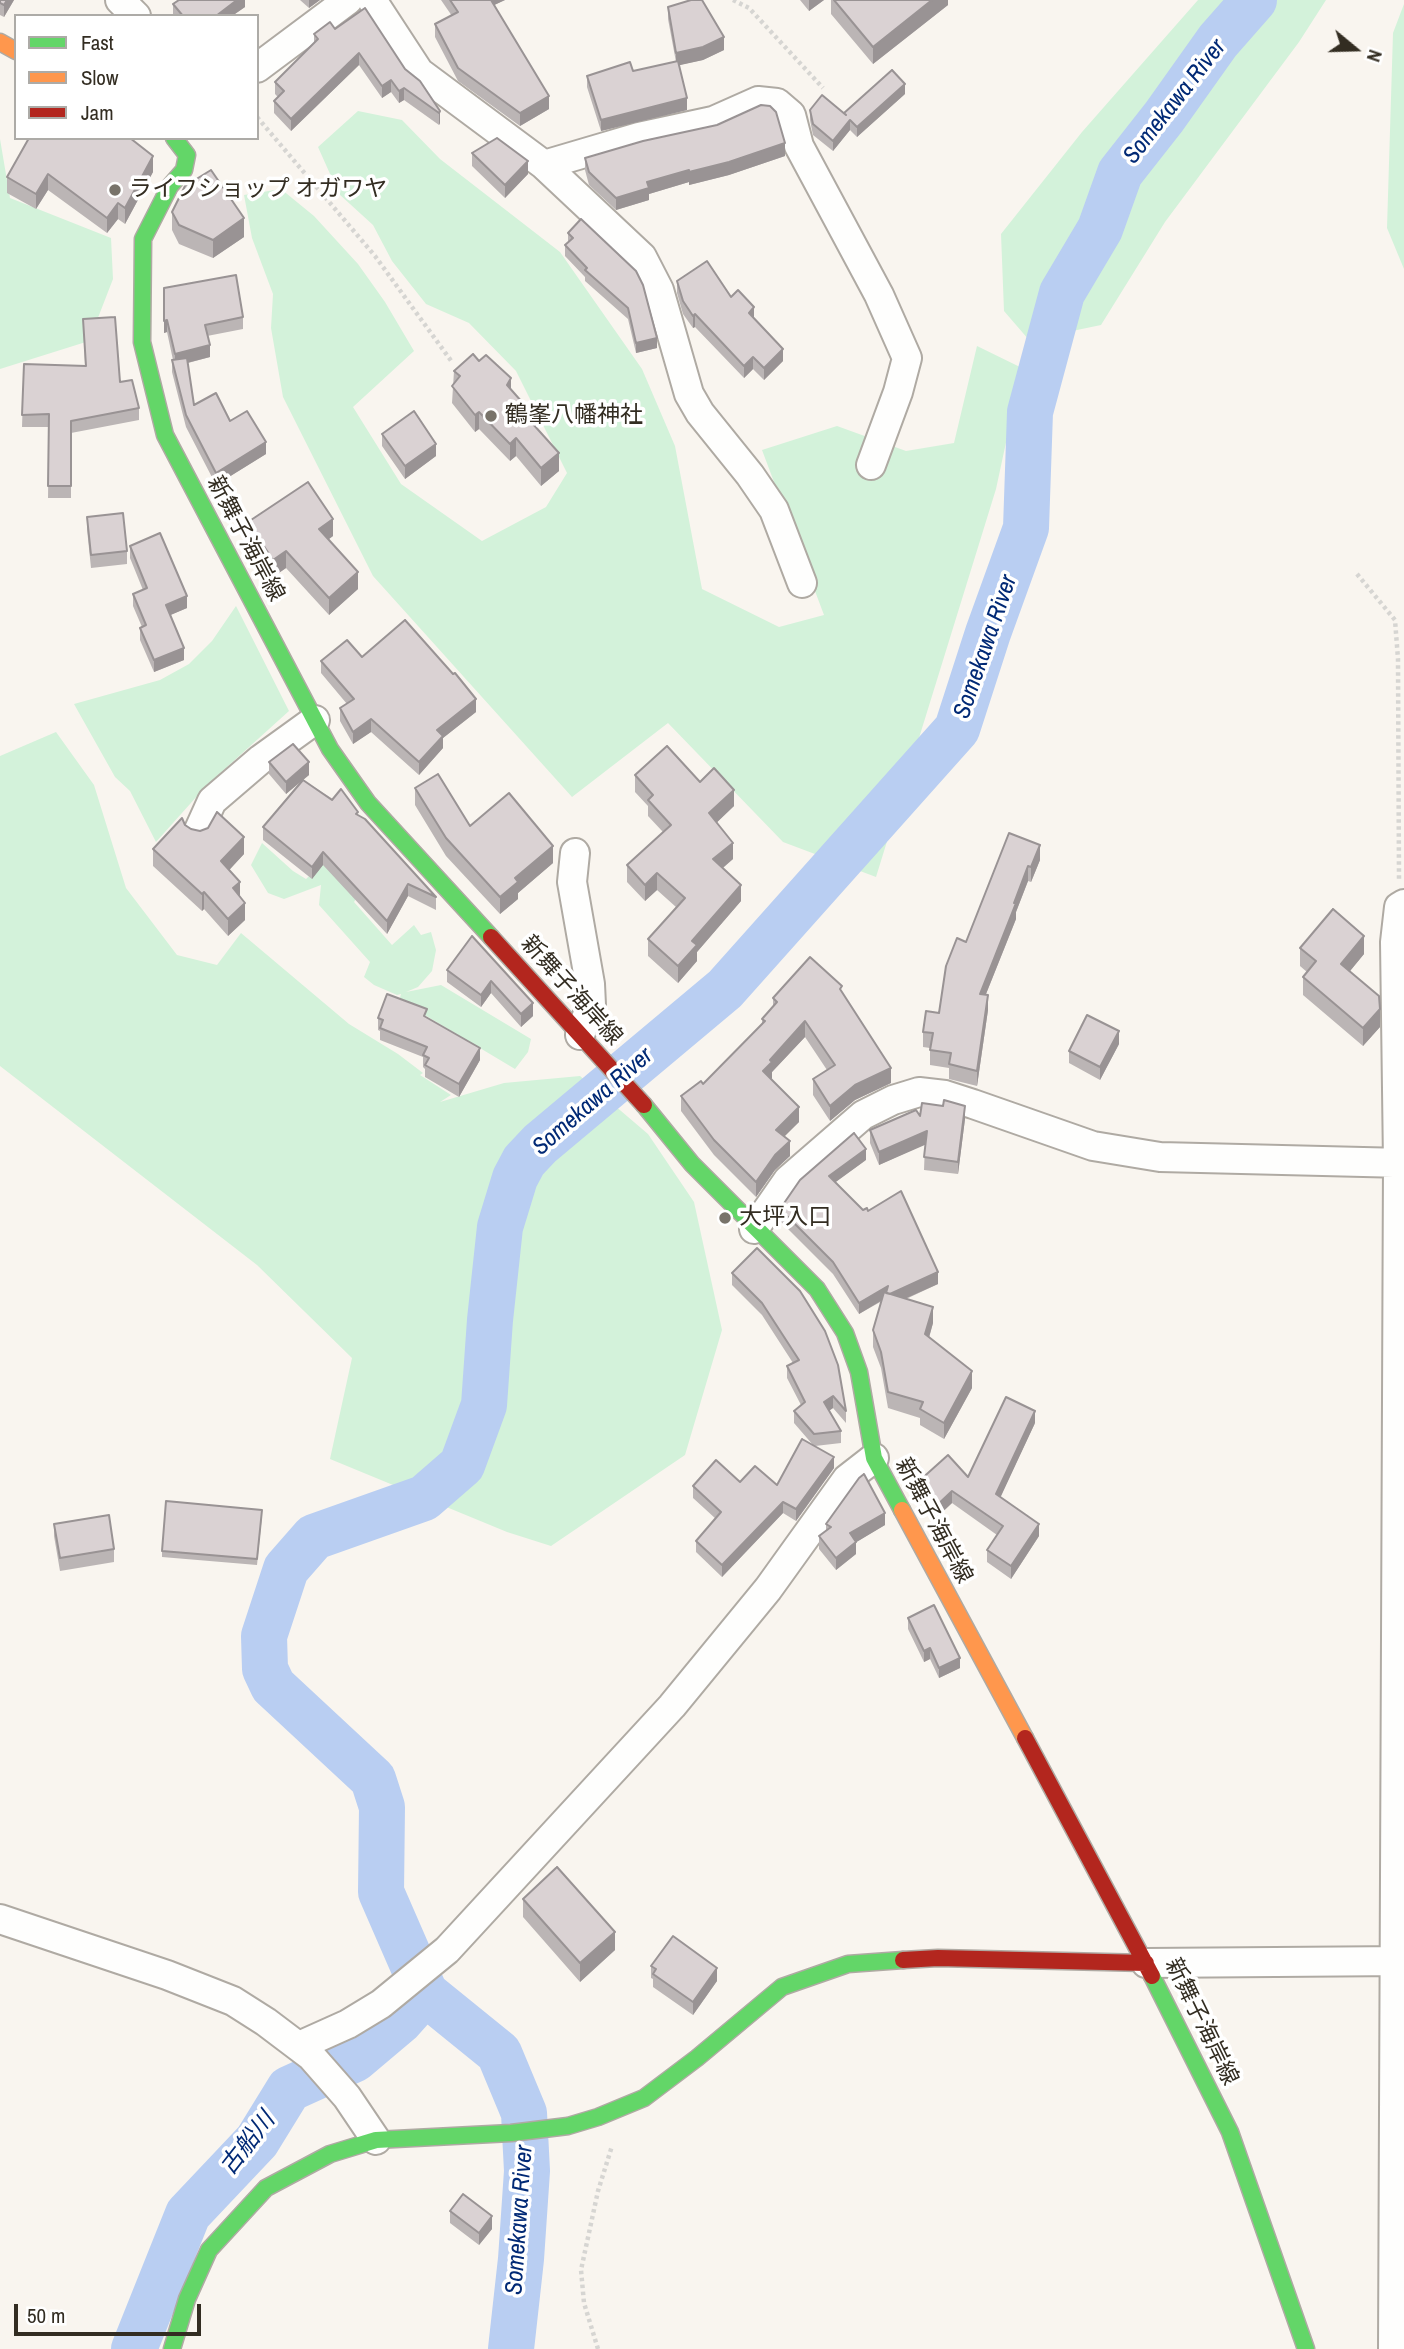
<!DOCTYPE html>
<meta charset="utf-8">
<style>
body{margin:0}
#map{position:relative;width:1404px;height:2349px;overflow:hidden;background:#f9f5ef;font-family:"Archivo Narrow",sans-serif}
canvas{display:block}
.legend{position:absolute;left:14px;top:14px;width:245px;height:126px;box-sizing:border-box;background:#fff;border:2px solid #adaba7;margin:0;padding:9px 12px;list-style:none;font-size:21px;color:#332d22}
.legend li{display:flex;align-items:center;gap:14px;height:35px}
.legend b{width:35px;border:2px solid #adaba7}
.north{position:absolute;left:1320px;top:14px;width:70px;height:70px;-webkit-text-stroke:5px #fff;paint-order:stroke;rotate:109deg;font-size:19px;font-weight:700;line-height:28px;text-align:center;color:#332d22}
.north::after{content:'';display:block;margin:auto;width:24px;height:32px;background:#332d22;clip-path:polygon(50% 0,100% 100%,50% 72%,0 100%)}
.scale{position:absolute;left:14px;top:2304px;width:187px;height:32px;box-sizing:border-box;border:4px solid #332d22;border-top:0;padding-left:9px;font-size:21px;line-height:24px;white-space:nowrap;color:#332d22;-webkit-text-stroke:5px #fff;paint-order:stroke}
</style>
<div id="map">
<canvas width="1404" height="2349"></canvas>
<ul class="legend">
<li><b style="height:9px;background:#63d668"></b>Fast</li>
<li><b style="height:9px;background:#ff974d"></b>Slow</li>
<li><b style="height:9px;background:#b3261e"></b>Jam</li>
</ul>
<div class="north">N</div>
<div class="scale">50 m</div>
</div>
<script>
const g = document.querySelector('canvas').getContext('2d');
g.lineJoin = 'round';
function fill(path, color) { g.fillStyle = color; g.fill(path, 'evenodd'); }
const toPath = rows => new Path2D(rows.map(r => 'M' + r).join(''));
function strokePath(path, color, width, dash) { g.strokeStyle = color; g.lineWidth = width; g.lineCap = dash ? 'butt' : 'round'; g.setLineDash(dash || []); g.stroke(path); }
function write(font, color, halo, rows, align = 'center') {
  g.font = font + ' "Archivo Narrow","Noto Sans JP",sans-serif'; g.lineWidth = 7; g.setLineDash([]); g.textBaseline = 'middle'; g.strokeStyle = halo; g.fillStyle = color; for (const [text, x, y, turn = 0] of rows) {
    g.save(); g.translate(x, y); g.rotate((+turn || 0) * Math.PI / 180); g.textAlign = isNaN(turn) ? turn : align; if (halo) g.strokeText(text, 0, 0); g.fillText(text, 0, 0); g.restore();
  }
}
fill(toPath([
 [1198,0,1326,0,1299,42,1165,222,1101,325,1029,340,1004,311,1001,234,1082,132],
 [1404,4,1404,269,1387,228,1393,33],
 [358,111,402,120,440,159,560,252,642,369,675,446,702,589,779,627,824,615,762,450,837,426,906,451,954,443,977,346,1022,368,996,489,876,877,783,842,668,723,572,797,373,576,283,397,271,328,273,294,252,238,244,195,281,189,314,216,358,264,385,302,414,351,353,407,401,484,482,541,546,507,567,473,516,371,469,323,426,304,392,261,373,225,339,194,318,147],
 [0,139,10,198,111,238,113,279,89,341,0,369],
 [236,606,289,711,207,785,156,842,130,791,115,777,74,704,160,680,189,664,212,641],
 [56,732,94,785,126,888,177,955,217,965,241,933,349,1024,398,1054,423,1073,420,1075,451,1095,440,1102,504,1083,580,1076,648,1134,694,1202,722,1330,685,1455,551,1546,507,1532,330,1459,352,1358,257,1265,0,1066,0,756],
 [262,843,293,871,306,879,332,854,364,886,354,902,392,945,414,925,421,935,431,932,436,950,432,971,418,987,406,992,441,985,531,1039,528,1052,515,1069,418,1011,398,1005,401,994,397,995,374,985,364,977,370,962,319,905,321,885,284,899,268,893,251,865]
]), '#d3f2da');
strokePath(toPath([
 [134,2349,188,2214,257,2141,289,2089,355,2059,400,2021,425,1993],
 [511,2349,521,2259,527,2171,524,2113,499,2053,425,1993,381,1892,382,1807,373,1779,273,1686,265,1669,264,1636,286,1569,314,1537,424,1498,462,1465,484,1405,490,1320,500,1227,515,1178,524,1161,540,1144,725,989,957,729,988,633,1026,528,1030,412,1062,293,1100,229,1120,173,1164,117,1218,41,1254,0]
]), '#b9cef2', 46);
const street = toPath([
 [120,0,136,16],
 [372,0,419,72,544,165,642,257,659,290,689,394,700,413,750,475,774,510,802,583],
 [257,68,348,0],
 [544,165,639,137,713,121,758,101,777,103,791,115,799,146,879,295,907,358,898,392,871,465],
 [198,832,212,801,261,759,315,720],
 [575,853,572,882,590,984,591,1005,580,1035],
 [754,1229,788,1180,863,1115,893,1100,919,1092,945,1095,973,1104,1093,1146,1160,1157,1404,1163],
 [0,1919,167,1975,233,2001,266,2022,311,2056,347,2097,376,2140],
 [1146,1963,1404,1961],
 [299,2046,348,2024,381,2004,447,1950,672,1706,768,1589,847,1479,874,1458],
 [1393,2349,1398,1163,1395,942,1399,907,1404,904]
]);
const fast = toPath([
 [174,138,187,155,184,170,170,186,143,239,142,342,165,435,330,749,368,803,491,937],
 [644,1105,692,1164,817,1289,845,1333,859,1372,874,1458,902,1510],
 [1152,1976,1230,2132,1306,2349],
 [172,2349,187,2299,209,2250,266,2188,330,2154,376,2140,511,2133,568,2126,598,2117,644,2098,697,2058,782,1987,848,1964,903,1960]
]);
const slow = toPath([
 [0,42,16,51],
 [902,1510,1025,1738]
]);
const jam = toPath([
 [491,937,644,1105],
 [1025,1738,1152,1976],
 [903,1960,938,1958,1146,1963]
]);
strokePath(street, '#afaaa3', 32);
strokePath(fast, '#afaaa3', 19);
strokePath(slow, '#afaaa3', 19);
strokePath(jam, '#afaaa3', 19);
strokePath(toPath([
 [733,0,749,8,823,88],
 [257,117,375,256,452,362],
 [1357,574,1395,620,1398,659,1399,881],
 [598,2349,584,2303,581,2270,598,2191,612,2146]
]), '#d6d5d2', 4.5, [3.5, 3.5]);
strokePath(street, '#fefefd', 28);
strokePath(fast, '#63d668', 16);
strokePath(slow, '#ff974d', 16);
strokePath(jam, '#b3261e', 16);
fill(toPath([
 [0,0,14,0,4,17,0,15],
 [245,0,245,7,232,16,173,16,173,4],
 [300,0,320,0,309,8],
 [441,0,505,0,494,5,549,109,520,126,458,81,435,37,435,24,452,16],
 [800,0,824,0,809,11],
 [831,0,948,0,948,5,873,64,831,14],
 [668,7,724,50,703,60,679,65,687,110,601,131,587,87,587,76,633,71,676,62,668,19],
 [335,29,405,69,440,111,440,123,439,125,404,100,399,103,391,92,382,98,359,65,291,131,274,113,274,101,278,97,275,94,275,82,314,43,314,34],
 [905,94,857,137,850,130,833,151,813,135,810,120,810,110,844,114],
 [29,138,153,172,125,224,118,219,107,233,48,190,36,209,7,193,7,177],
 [472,153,528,174,505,198,472,166],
 [785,156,729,175,689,185,689,182,649,194,649,200,616,210,589,185,585,170,585,158],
 [172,212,244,237,213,258,179,244,172,230],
 [581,219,657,348,636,353,628,319,585,281,585,277,565,256,565,245,568,243,568,233],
 [677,281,731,297,754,319,783,361,764,380,753,369,744,378,695,327,693,328,683,314,677,293],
 [164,288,243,317,243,329,207,336,210,357,188,363,194,405,230,421,266,454,216,485,186,427,172,372,172,360,173,360,167,332,164,333],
 [83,319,120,382,139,408,139,420,71,433,71,498,48,498,49,427,22,427,24,364,85,366],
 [479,361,511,390,537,428,559,471,541,486,516,456,510,461,479,429,475,432,452,403,454,371],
 [382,434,436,456,405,479,382,446],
 [87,517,127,551,127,564,91,568,87,529],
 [248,522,333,536,328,540,358,589,329,615,286,568,273,577,248,539],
 [130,546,187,608,170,615,184,660,154,672,140,640,140,628,142,627,133,606,133,594,143,590,130,558],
 [362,657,476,712,443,738,443,748,419,775,371,732,353,744,340,721,340,708,347,704,321,673,321,661],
 [269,762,309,775,303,780,358,815,436,897,436,910,408,896,387,934,323,865,312,879,263,840,263,827,301,781,286,794,269,774],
 [635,775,700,782,734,806,717,822,733,859,723,868,741,901,697,952,697,961,678,983,648,956,648,939,676,907,657,890,645,901,627,882,627,865,663,832,648,816,648,806,635,792],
 [415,788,470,826,553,863,518,893,518,899,500,914,446,856,415,805],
 [185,825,191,829,244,854,229,870,240,897,245,920,228,936,204,909,202,911,153,866,153,849],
 [1009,833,1040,860,1031,882,1028,881,1016,912,1016,919,986,994,988,1010,977,1086,949,1079,949,1068,930,1065,930,1048,923,1047,923,1032,939,1013],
 [472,936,533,1016,521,1027,491,993,481,1007,447,982,447,970],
 [1300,948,1364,954,1350,971,1380,1027,1363,1046,1303,995,1303,977,1307,972,1300,966],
 [842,993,891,1083,855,1100,830,1121,813,1095,813,1079,827,1070,805,1037,772,1072,772,1078,771,1079,799,1122,784,1136,790,1156,775,1170,756,1197,714,1155,681,1111,681,1096,703,1084,762,1024,762,1019,773,1006,773,998],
 [427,1017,480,1060,459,1097,425,1077,425,1069,423,1067,423,1057,380,1040,380,1031,378,1030,378,1018],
 [1119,1044,1100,1080,1069,1063,1069,1051],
 [920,1116,965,1119,958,1174,924,1170,925,1144,879,1165,870,1143,870,1130],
 [866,1160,835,1182,863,1210,868,1211,938,1284,906,1299,933,1323,929,1338,972,1388,944,1439,920,1425,920,1418,888,1408,881,1368,873,1347,873,1330,882,1301,859,1314,833,1274,780,1221,780,1209],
 [757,1248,846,1411,846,1423,833,1408,829,1411,841,1431,841,1443,815,1446,834,1468,796,1521,783,1513,722,1577,696,1552,696,1541,716,1519,693,1498,693,1486,740,1482,777,1485,813,1445,794,1423,794,1411,801,1405,787,1378,787,1366,793,1363,762,1315,732,1285,732,1273],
 [1035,1423,1000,1497,1039,1536,1011,1579,987,1562,987,1550,997,1535,952,1503,934,1520,918,1494,918,1482,968,1477],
 [262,1516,257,1565,162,1557,162,1551],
 [54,1524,114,1549,114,1562,60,1571,54,1536],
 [826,1524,885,1525,856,1542,856,1554,836,1570,819,1549,819,1536,826,1531],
 [908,1618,960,1668,939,1678,930,1659,924,1662,908,1629],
 [523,1899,615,1950,580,1982,523,1917],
 [651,1966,717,1981,693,2015,653,1987,653,1979,651,1978],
 [450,2211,492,2229,479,2245,450,2223]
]), '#bbb5b5');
fill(toPath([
 [7,0,14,0,4,17,4,5],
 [237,0,245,0,245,7,232,16,216,16],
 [309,0,320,0,309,8],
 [488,0,505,0,488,8],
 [809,0,824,0,809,11],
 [932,0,948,0,948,5,873,64,873,47],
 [724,37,724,50,703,60,676,66,676,53],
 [359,53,359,65,291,131,291,119],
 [391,80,391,92,382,98,382,86],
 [905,84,905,94,857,137,857,127],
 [404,88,404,100,399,103,399,91],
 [549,96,549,109,520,126,520,113],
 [687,98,687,110,601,131,601,120],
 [440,111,440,123,439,125,439,113],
 [850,120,850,130,833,151,833,141],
 [785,143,785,156,729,175,689,185,689,172],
 [153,156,153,172,125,224,125,208],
 [528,161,528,174,505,198,505,185],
 [689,170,689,182,649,194,649,200,616,210,616,198,647,182],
 [48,174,48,190,36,209,36,194],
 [118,203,118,219,107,233,107,218],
 [244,218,244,237,213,258,213,240],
 [754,307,754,320,749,313],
 [695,314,695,327,693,328,693,316],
 [167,320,167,332,164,333,164,321],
 [657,338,657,348,636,353,636,343],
 [210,345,210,357,175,366,175,354],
 [783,349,783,361,764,380,764,368],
 [753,357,753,369,744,378,744,366],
 [511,378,511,396,507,385],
 [479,412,479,429,475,432,475,415],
 [537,419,537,436,532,423],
 [516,438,516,456,510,461,510,444],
 [266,442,266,454,216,485,216,473],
 [436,444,436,456,405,479,405,466],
 [559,453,559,471,541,486,541,468],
 [333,519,333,536,319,546,319,529],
 [286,551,286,568,273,577,273,560],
 [358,572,358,589,329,615,329,598],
 [187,596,187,608,166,617,166,605],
 [184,648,184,660,154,672,154,660],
 [476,699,476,712,443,738,443,748,419,775,419,762,437,730],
 [371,719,371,732,353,744,353,732],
 [309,762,309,775,286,794,286,782],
 [734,790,734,806,709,830,709,813],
 [244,837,244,854,221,879,221,861],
 [733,843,733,859,713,876,713,859],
 [1040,845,1040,860,1031,882,1031,867],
 [553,846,553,863,518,893,518,899,500,914,500,897,515,878],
 [323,852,323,865,312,879,312,867],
 [1028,866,1028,881,1016,912,1016,919,980,1009,980,994],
 [657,873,657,890,645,901,645,885],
 [240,882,240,899,233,888],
 [408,884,408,896,387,934,387,921],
 [741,885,741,901,697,952,697,961,678,983,678,966,692,941],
 [204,892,204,909,202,911,202,894],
 [245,903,245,920,228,936,228,919],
 [1364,936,1364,954,1341,982,1341,964],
 [491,981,491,993,481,1007,481,995],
 [988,995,988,1010,977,1086,977,1071],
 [533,1003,533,1016,521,1027,521,1014],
 [1380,1009,1380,1027,1363,1046,1363,1028],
 [805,1021,805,1037,772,1072,772,1078,763,1087,763,1071,770,1060],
 [1119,1031,1119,1044,1100,1080,1100,1067],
 [480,1048,480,1060,459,1097,459,1084],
 [891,1068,891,1083,855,1100,830,1121,830,1106,855,1085],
 [965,1106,965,1119,958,1174,958,1162],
 [799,1107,799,1122,776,1145,776,1130],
 [927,1131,927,1144,879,1165,879,1152],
 [790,1141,790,1156,775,1170,756,1197,756,1182,775,1155],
 [866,1149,866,1160,829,1187,829,1176],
 [938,1272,938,1284,884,1308,884,1299,859,1314,859,1303,888,1286],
 [933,1307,933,1323,925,1351,925,1334],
 [972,1371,972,1388,944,1439,944,1423],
 [833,1396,833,1408,824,1414,824,1402],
 [1035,1411,1035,1423,996,1507,996,1494],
 [834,1457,834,1468,796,1521,796,1509],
 [952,1491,952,1503,934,1520,934,1508],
 [783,1502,783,1513,722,1577,722,1565],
 [885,1513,885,1525,850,1546,850,1533],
 [1039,1524,1039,1536,1011,1579,1011,1566],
 [856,1542,856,1554,836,1570,836,1558],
 [930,1648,930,1659,924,1662,924,1651],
 [960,1658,960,1668,939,1678,939,1668],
 [615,1932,615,1950,580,1982,580,1963],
 [717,1968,717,1981,693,2015,693,2002],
 [492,2216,492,2229,479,2245,479,2233]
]), '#999394');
const building = toPath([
 [0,0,7,0,4,5,0,3,0,0],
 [179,0,237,0,216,16,183,16,173,4,179,0],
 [450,0,491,0,549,96,520,113,458,68,435,24,458,12,450,0],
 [691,0,702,0,724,37,703,47,676,53,668,7,691,0],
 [834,0,932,0,873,47,834,0],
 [365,8,405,69,420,81,440,111,439,113,404,88,399,91,391,80,382,86,359,53,291,119,274,101,284,91,275,82,318,39,314,34,330,22,335,29,365,8],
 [678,61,687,98,601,120,587,76,630,62,633,71,678,61],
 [892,70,905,84,857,127,850,120,833,141,813,124,810,110,822,95,846,115,844,113,892,70],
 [761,105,770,106,776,112,785,143,729,162,689,172,689,170,647,182,649,188,616,198,589,172,585,158,643,141,717,125,761,105],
 [29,138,130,138,153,156,125,208,118,203,107,218,48,174,36,194,7,177,29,138],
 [497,138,528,161,505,185,472,153,497,138],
 [211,170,244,218,213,240,179,225,172,212,185,186,211,170],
 [581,219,636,271,643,285,657,338,636,343,628,308,585,270,587,268,565,245,573,238,568,233,581,219],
 [707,261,731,297,738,290,754,307,749,313,783,349,764,368,753,357,744,366,695,314,693,316,683,301,677,281,707,261],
 [236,275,243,317,205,325,210,345,175,354,167,320,164,321,164,288,236,275],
 [115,317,120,382,132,380,139,408,71,421,71,486,48,486,49,414,22,415,24,364,86,366,83,319,115,317],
 [473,354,479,361,486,355,511,378,507,385,537,419,532,423,559,453,541,468,516,438,510,444,479,412,475,415,452,386,460,376,454,371,473,354],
 [187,358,194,405,216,393,230,421,247,411,266,442,216,473,186,415,172,360,187,358],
 [414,411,436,444,405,466,382,434,414,411],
 [308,482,333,519,319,529,358,572,329,598,286,551,273,560,248,522,308,482],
 [123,513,127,551,91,555,87,517,123,513],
 [160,533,187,596,166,605,184,648,154,660,140,628,146,625,133,594,147,588,130,546,160,533],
 [405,620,453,674,455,673,476,699,437,730,443,736,419,762,371,719,353,732,340,708,354,699,321,661,347,640,362,657,405,620],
 [293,744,309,762,286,782,269,762,293,744],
 [667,746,700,782,714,768,734,790,709,813,733,843,713,859,741,885,692,941,697,945,678,966,648,939,685,898,657,873,645,885,627,865,671,825,648,800,653,795,635,775,667,746],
 [438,774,470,826,509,793,553,846,515,878,518,882,500,897,446,838,415,788,438,774],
 [303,780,332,800,341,789,358,812,356,814,365,819,436,897,408,884,387,921,323,852,312,867,263,827,303,780],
 [217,812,244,837,221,861,240,882,233,888,245,903,228,919,204,892,202,894,153,849,182,818,185,825,191,829,200,831,208,828,217,812],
 [1009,833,1040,845,1031,867,1028,866,1014,903,1016,903,980,994,988,995,977,1071,949,1064,951,1053,930,1050,933,1033,923,1032,926,1011,939,1013,946,966,957,938,966,942,1009,833],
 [1333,909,1364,936,1341,964,1379,996,1380,1009,1363,1028,1303,977,1316,961,1300,948,1333,909],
 [472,936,533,1003,521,1014,491,981,481,995,447,970,472,936],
 [810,957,842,986,840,989,891,1068,855,1085,830,1106,813,1079,835,1065,805,1021,770,1060,772,1062,763,1071,799,1107,776,1130,790,1141,775,1155,756,1182,714,1140,681,1096,701,1081,703,1084,765,1021,762,1019,777,1002,773,998,810,957],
 [387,994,427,1009,424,1016,480,1048,459,1084,425,1065,429,1058,423,1055,427,1047,380,1028,383,1020,378,1018,387,994],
 [1087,1015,1119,1031,1100,1067,1069,1051,1087,1015],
 [944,1100,965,1106,958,1162,924,1157,927,1131,879,1152,870,1130,916,1110,920,1116,922,1103,943,1106,944,1100],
 [854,1133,866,1149,829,1176,863,1210,867,1208,868,1211,901,1191,938,1272,890,1294,886,1293,888,1286,859,1303,833,1262,780,1209,800,1180,854,1133],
 [757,1248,800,1291,825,1331,838,1365,846,1411,833,1396,824,1402,841,1431,814,1434,794,1411,805,1402,787,1366,799,1360,762,1303,732,1273,757,1248],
 [884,1292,933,1307,925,1334,972,1371,944,1423,920,1409,923,1402,888,1392,881,1352,873,1330,884,1292],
 [1006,1397,1035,1411,996,1494,1039,1524,1011,1566,987,1550,1003,1526,952,1491,934,1508,918,1482,948,1455,968,1477,1006,1397],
 [802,1439,834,1457,796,1509,783,1502,722,1565,696,1541,721,1512,693,1486,716,1460,740,1482,755,1466,777,1485,802,1439],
 [864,1474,885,1513,850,1533,856,1542,836,1558,819,1536,831,1527,826,1524,859,1478,864,1474],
 [166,1501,262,1510,257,1559,162,1551,166,1501],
 [109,1515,114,1549,60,1558,54,1524,109,1515],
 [934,1605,960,1658,939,1668,930,1648,924,1651,908,1618,934,1605],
 [557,1867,615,1932,580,1963,523,1899,557,1867],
 [673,1936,717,1968,693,2002,653,1974,656,1969,651,1966,673,1936],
 [463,2194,492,2216,479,2233,450,2211,463,2194]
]);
fill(building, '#dad2d3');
strokePath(building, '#999394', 2);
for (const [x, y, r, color] of [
 [115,190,7,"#78736a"],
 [491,416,7,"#78736a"],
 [725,1218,7,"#78736a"]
]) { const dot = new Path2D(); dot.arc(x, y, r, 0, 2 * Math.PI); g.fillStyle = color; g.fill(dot); strokePath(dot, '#fff', 2.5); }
write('23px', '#332d22', '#fff', [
 ["ライフショップ オガワヤ",129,190],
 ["鶴峯八幡神社",505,416],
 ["大坪入口",739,1218]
], 'left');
write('23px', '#332d22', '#fff', [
 ["新舞子海岸線",245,539,62],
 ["新舞子海岸線",571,991,48],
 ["新舞子海岸線",933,1521,62],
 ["新舞子海岸線",1201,2022,64]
]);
write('italic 24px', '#012975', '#fff', [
 ["Somekawa River",1175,102,-52],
 ["Somekawa River",986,647,-71],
 ["Somekawa River",593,1102,-41],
 ["古船川",248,2144,-52],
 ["Somekawa River",520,2220,-86]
]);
</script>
